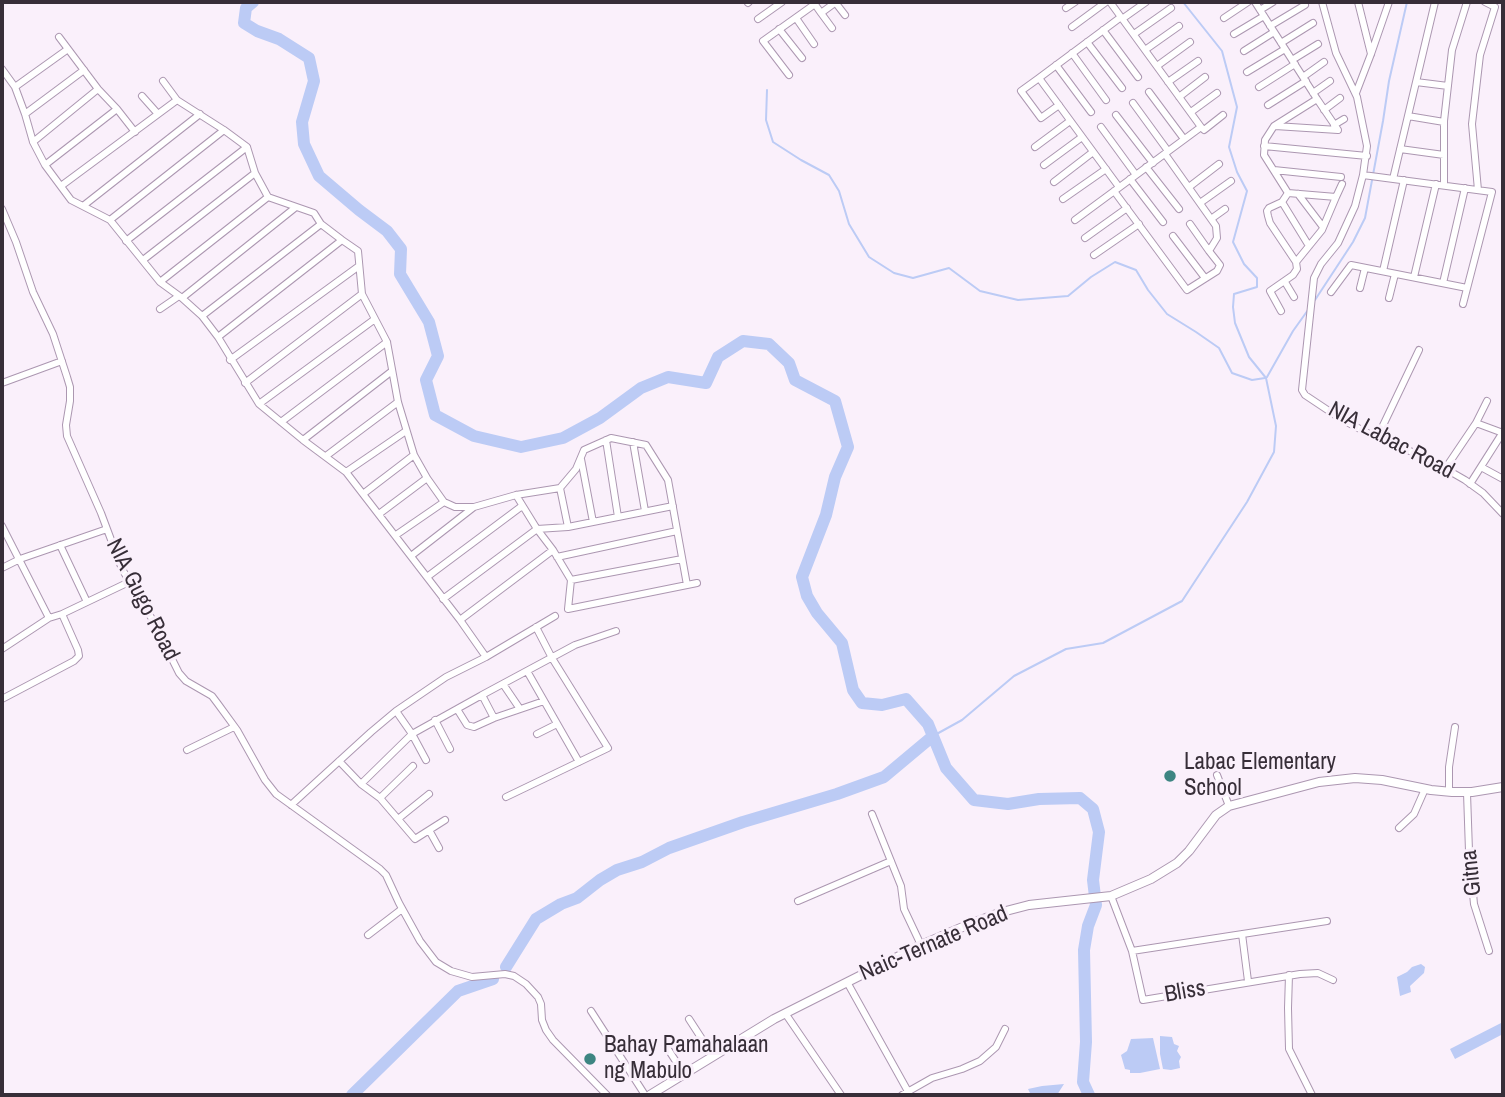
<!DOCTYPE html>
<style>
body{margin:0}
#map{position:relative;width:1505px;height:1097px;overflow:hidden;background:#faf0fb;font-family:"Archivo Narrow",sans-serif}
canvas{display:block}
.frame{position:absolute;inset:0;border:4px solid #372e38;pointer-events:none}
</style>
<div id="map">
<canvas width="1505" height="1097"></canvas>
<div class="frame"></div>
</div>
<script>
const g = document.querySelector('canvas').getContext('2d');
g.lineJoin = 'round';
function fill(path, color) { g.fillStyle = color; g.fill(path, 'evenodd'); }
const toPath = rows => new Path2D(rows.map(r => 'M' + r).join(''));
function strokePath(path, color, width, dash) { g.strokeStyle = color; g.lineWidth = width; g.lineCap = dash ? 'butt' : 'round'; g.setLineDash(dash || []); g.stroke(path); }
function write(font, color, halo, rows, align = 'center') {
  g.font = font + ' "Archivo Narrow",sans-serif'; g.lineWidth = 6; g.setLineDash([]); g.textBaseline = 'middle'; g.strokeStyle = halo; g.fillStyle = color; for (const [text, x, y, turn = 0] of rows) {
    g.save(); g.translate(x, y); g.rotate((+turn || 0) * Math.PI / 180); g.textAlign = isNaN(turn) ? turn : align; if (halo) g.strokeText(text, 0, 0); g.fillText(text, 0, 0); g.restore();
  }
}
fill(toPath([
 [1421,964,1425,967,1424,973,1410,986,1411,992,1400,996,1397,977,1407,972,1412,967],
 [1503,1022,1503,1034,1455,1059,1450,1049],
 [1160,1036,1172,1037,1174,1044,1179,1046,1177,1051,1181,1057,1179,1061,1180,1068,1171,1070,1163,1069,1160,1054],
 [1153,1038,1160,1069,1140,1073,1130,1073,1130,1070,1125,1069,1121,1055,1127,1051,1131,1039],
 [1064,1084,1057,1095,1031,1095,1028,1089,1042,1086]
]), '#bccbf5');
strokePath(toPath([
 [767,90,766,120,773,142,801,160,829,175,839,191,849,224,869,257,894,273,913,278,949,268,980,291,1018,300,1068,296,1091,277,1115,262,1136,270,1148,290,1167,314,1196,332,1219,348,1232,373,1252,380,1265,378],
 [1315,300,1353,242,1365,218,1383,121,1389,81,1407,2],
 [1267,377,1293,331,1308,310],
 [933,736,962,720,1014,676,1066,649,1103,643,1182,601,1247,502,1274,452,1276,426,1266,378,1249,357,1235,323,1233,307,1234,294,1257,287,1257,278,1244,264,1233,242,1247,191,1237,172,1229,147,1237,107,1222,51,1183,2]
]), '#bccbf5', 2);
strokePath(toPath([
 [253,2,246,8,244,23,257,31,279,39,309,58,314,81,302,122,304,144,319,176,359,210,387,231,401,249,400,274,429,322,438,356,426,380,435,415,474,436,521,447,563,438,600,418,641,388,668,377,706,383,718,357,743,341,769,344,789,363,795,380,835,401,848,447,835,477,826,515,802,577,807,596,817,613,842,643,853,690,862,703,882,705,906,699,928,724,946,768,974,800,1008,804,1039,799,1080,798,1093,809,1099,832,1093,880,1096,905,1088,926,1084,950,1086,1042,1083,1082,1089,1095],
 [506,967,536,919,561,904,577,898,600,880,617,870,642,862,669,848,743,822,837,794,884,777,933,736],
 [352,1095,458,991,493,979]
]), '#bccbf5', 12);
const street = toPath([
 [835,2,845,15],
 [1255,2,1317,99,1274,126,1265,140,1264,155,1288,193,1282,202,1269,208,1267,211,1268,216,1270,223,1296,262,1297,269,1293,275,1270,291,1281,311],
 [1322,2,1336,53,1357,97,1367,146,1363,175,1355,206,1338,243,1321,264,1314,278,1302,390,1305,395,1341,419,1377,438,1425,457,1465,480,1483,493,1503,514],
 [1358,2,1371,54],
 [748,3,749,2],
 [814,3,821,13,836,2],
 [1066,8,1075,2],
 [1260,10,1273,2],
 [821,13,832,28],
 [796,18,814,44],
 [1224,18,1248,2],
 [758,19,782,2],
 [1122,19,1146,2],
 [1270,26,1305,5],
 [1072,27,1106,2],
 [779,29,802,58],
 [1103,30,1138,77],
 [1134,34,1171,8],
 [1234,34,1264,16],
 [59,37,98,89,117,109,135,132],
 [1087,42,1122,88],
 [1281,43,1313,23],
 [1145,50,1179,26],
 [1244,51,1274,32],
 [1072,53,1106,100],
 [1292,60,1318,44],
 [1056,65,1091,112],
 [1157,66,1190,42],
 [2,69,15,87,25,114,33,142,45,165,71,200,110,220,160,282,182,298,202,316,218,337,259,404,303,440,346,472,460,620,486,657,446,677,396,711,371,732,291,805],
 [1247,72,1285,49],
 [789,75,763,41,815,4],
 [1303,77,1324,62],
 [1039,78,1021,91,1041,118,1059,105],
 [163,81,177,100,224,130,247,147,255,173,268,197,314,213,321,224,342,240,358,251,362,294,387,342,398,402,414,455,427,478,444,502,455,507,474,507],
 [1168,82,1198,61],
 [1416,82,1448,86],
 [15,87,68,49],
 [1259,87,1295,64],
 [1149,92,1184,139],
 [1313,93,1330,81],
 [1356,93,1371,54,1389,2],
 [142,96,158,114],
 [1179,97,1205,77],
 [1133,103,1168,151],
 [1268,105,1306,81],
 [1324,110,1340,98],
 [1191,112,1217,93],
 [25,114,84,70],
 [1116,115,1153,163],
 [1408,116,1444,122],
 [1334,125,1344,119],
 [1275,126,1338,130,1317,99],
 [1101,127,1136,175],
 [1201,127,1204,130,1223,115],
 [33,142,98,89],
 [1264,146,1367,156],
 [1035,147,1070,121],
 [1400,149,1444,155],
 [45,165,117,109],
 [1044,165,1082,137],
 [1146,167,1179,209],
 [1274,170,1341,177],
 [1363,175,1492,192,1463,304],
 [1130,179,1163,222],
 [1393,179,1435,2],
 [1054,182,1093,152],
 [1444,185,1444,121,1452,50,1467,2],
 [61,186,177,100],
 [1119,187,1039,78,1121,17],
 [1189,187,1219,164],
 [1478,190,1472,124,1480,55,1495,7,1485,2],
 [1114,191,1187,290,1217,271,1220,265,1209,251,1217,238,1216,226,1165,154],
 [1288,193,1336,197,1322,230,1296,262],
 [1298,194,1323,227],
 [1336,197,1342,184],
 [1063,199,1106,169],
 [1282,202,1309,246],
 [1200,203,1231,181],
 [83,206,200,114],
 [2,209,16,242,33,292,53,334,67,377,70,387,70,401,66,425,67,436,101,513,122,569,152,619,179,673,186,681,212,696,218,704,237,730,265,780,276,794,380,869,386,875,399,903,420,941,436,962,451,971,472,977,505,974,514,976,526,984,538,997,541,1004,542,1020,546,1030,553,1040,607,1095],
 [1211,219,1225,209],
 [110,220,224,130],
 [1075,220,1201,127,1110,2],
 [1190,224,1209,251],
 [1173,236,1205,278],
 [1085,238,1127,208],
 [126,241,247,147],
 [1094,255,1139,224],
 [143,260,255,173],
 [1383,271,1404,180],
 [1414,277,1436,184],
 [160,282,268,197],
 [1285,282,1294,297],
 [1443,283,1465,188],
 [1360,288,1365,268],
 [1331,292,1351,265,1467,288],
 [182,298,296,207],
 [1389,298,1395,274],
 [160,309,179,296],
 [202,316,321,224],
 [218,337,342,240],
 [230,360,359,266],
 [2,383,62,361],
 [245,383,362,294],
 [1487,401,1476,423,1503,433],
 [259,404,375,319],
 [281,422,387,342],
 [1377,438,1419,350],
 [303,440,392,371],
 [606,440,618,517],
 [633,442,645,511],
 [326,456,398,402],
 [581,459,593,522],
 [1481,467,1503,479],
 [1445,469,1476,423],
 [346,472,406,431],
 [1470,484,1503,432],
 [560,488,568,527,673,506],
 [363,494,414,455],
 [516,495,537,529,553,550,571,580,568,609,697,583],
 [379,514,427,478],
 [2,526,49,618,2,649],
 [396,535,444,502],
 [60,545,87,602],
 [411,556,474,507,516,495,560,488,576,469,584,450,611,438,646,445,668,480,687,585],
 [557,557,677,531],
 [2,568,20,559,107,529],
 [427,577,522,506],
 [571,580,682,559],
 [443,599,537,529,568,527],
 [62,614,129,582],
 [460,620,553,550],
 [486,657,555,616],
 [527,671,579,762],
 [503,684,520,709],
 [482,695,575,645,616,631],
 [2,699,74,661,79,656,78,650,62,614,49,618],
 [396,711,412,734,426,760],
 [494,718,544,701],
 [435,720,450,749],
 [537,734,557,724],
 [187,750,234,727],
 [339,761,361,784,380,798,415,839,445,820],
 [1217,775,1229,806],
 [361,784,412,734,482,695,494,718,474,727,467,725,457,709],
 [1449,792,1449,767,1455,727],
 [1467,793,1469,851,1474,904,1489,951],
 [506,797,608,748,552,658,536,627],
 [380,798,413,766],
 [872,814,901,886,904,909,921,945],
 [398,819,429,794],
 [1399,828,1414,814,1425,789],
 [429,830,439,848],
 [1111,896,1132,951,1143,1000,1300,974,1318,973,1333,980],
 [798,901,891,861],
 [1242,934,1248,981],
 [368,935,402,909],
 [1132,951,1327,921],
 [1289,975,1288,1008,1289,1049,1312,1095],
 [847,982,910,1095],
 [591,1011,645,1095],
 [785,1013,841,1095],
 [689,1019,713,1056],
 [666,1046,684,1074],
 [902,1095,932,1078,962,1069,980,1061,996,1047,1005,1029]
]);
const secondary = toPath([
 [650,1095,774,1019,921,945,965,926,1002,912,1029,905,1111,896,1151,879,1177,863,1189,851,1216,815,1229,806,1319,782,1355,778,1382,780,1431,790,1452,792,1472,792,1503,787]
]);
strokePath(street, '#ac97b1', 8);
strokePath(secondary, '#ac97b1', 10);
strokePath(street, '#fff', 6);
strokePath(secondary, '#fff', 8);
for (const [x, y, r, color] of [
 [1170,776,7,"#3d8582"],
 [590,1059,7,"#3d8582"]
]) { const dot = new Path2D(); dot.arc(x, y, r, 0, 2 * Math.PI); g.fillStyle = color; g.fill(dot); strokePath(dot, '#faf0fb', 2.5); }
write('23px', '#372e38', '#faf0fb', [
 ["NIA Labac Road",1391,441,28],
 ["NIA Gugo Road",142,600,63],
 ["Gitna",1472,873,-96],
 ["Naic-Ternate Road",934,944,-23],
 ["Bliss",1185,992,-10]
]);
write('23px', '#372e38', '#faf0fb', [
 ["Labac Elementary",1184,763],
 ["School",1184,789],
 ["Bahay Pamahalaan",604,1046],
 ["ng Mabulo",604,1072]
], 'left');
</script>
